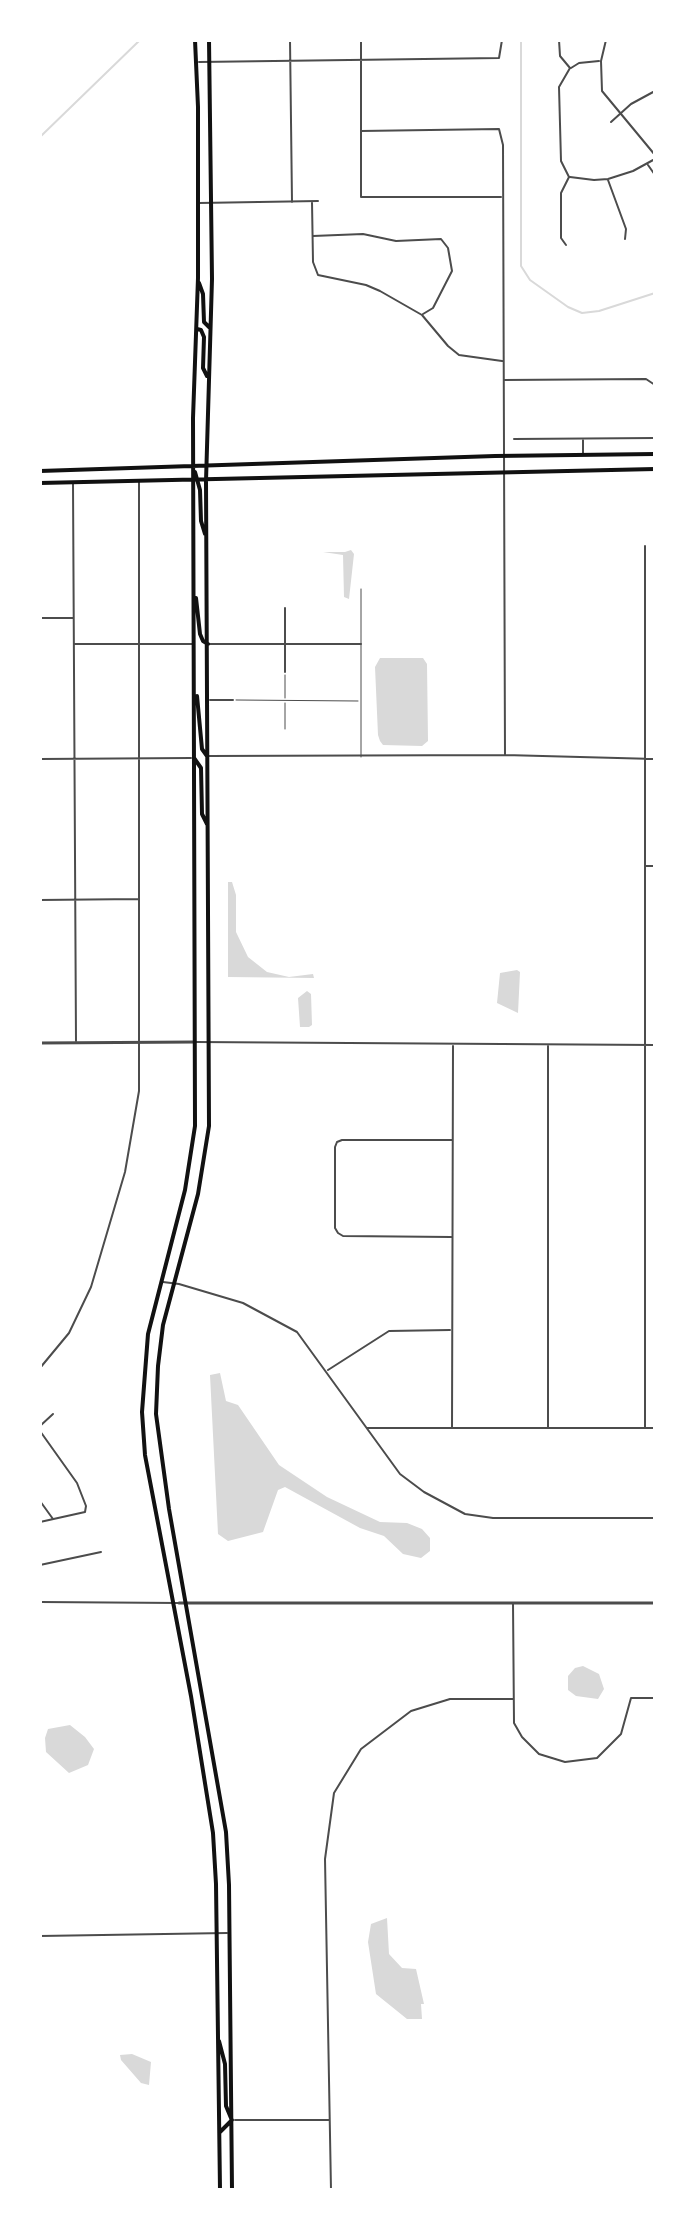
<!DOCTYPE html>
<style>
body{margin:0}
#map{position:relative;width:695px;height:2230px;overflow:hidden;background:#fff;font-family:"Work Sans",sans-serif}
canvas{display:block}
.frame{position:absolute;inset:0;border:42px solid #fff;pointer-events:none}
</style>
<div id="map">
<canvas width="695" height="2230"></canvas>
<div class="frame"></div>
</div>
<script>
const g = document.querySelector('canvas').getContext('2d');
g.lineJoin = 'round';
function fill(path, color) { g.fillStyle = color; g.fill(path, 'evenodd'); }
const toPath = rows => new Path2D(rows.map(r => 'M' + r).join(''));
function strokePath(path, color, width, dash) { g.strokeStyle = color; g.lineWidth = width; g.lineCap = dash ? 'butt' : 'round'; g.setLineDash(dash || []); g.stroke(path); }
fill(toPath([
 [351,550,354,554,349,599,344,597,343,555,323,552,345,552],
 [380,658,423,658,427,664,428,741,422,746,383,745,380,741,378,735,375,667],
 [228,882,232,882,236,895,236,932,248,957,267,972,289,977,313,974,314,978,228,977],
 [517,970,520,972,518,1013,497,1003,500,973],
 [307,991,311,994,312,1025,309,1027,300,1027,298,998],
 [220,1373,226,1401,238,1405,279,1465,327,1497,380,1522,407,1523,422,1529,430,1538,430,1551,421,1558,403,1554,384,1536,360,1528,285,1487,278,1490,263,1532,228,1541,218,1534,210,1375],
 [583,1666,599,1674,604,1689,598,1699,576,1696,568,1690,568,1676,575,1668],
 [70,1725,85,1737,94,1749,88,1765,69,1773,46,1752,45,1738,48,1729],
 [387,1918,389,1954,402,1968,416,1969,424,2004,421,2004,422,2019,407,2019,376,1994,368,1942,371,1924],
 [132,2054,151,2062,149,2085,141,2083,121,2060,120,2055]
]), '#d9d9d9');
strokePath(toPath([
 [521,40,521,266,530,280,568,307,582,313,599,311,655,293],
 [40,137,140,40]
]), '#d9d9d9', 2);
strokePath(toPath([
 [361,589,361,757],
 [285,698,285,675],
 [236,700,358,701],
 [285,729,285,703]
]), '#4c4c4c', 1);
strokePath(toPath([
 [290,40,292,202],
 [361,40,361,197,501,197],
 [559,40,560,56,570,68,559,87,561,161,569,177,561,193,561,238,566,245],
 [606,40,601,61,602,91,655,155],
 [199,62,499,58,502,40],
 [571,68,579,63,599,61],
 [611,122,631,104,655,91],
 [361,131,499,129,503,145,505,755],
 [648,165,655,175],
 [570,177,594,180,608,179,633,171,655,159],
 [608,180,626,229,625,239],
 [312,202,313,262,318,275,366,285,380,291,422,315,448,346,459,355,502,361],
 [199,203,318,201],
 [313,236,363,234,396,241,441,239,448,248,452,271,433,308,423,314],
 [504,380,646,379,655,385],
 [514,439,655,438],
 [583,440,583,454],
 [73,484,76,1041],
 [40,618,73,618],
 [75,644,193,644],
 [209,644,361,644],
 [285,672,285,608],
 [210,700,233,700],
 [209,756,505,755,655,759],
 [40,759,191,758],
 [646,866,655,866],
 [40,900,139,899],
 [196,1042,655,1045],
 [451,1237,343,1236,338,1233,335,1228,335,1147,337,1142,342,1140,452,1140],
 [163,1282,179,1284,243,1303,297,1332,400,1474,424,1492,465,1514,493,1518,655,1518],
 [40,1368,69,1333,91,1287,125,1172,139,1091,139,481],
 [328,1370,389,1331,450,1330],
 [40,1426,53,1414],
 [367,1428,655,1428],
 [452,1428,453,1046],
 [548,1428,548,1045],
 [645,1428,645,546],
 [40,1431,77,1483,86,1506,85,1512,40,1522],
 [40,1501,53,1519],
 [40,1565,101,1552],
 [40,1602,179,1603],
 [513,1603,514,1723,522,1737,539,1754,565,1762,597,1758,621,1734,631,1698,655,1698],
 [40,1936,227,1933],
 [235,2120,329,2120],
 [331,2190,325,1859,334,1793,361,1749,411,1711,450,1699,513,1699]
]), '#4c4c4c', 2);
strokePath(toPath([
 [40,1043,195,1042],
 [179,1603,655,1603]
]), '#4c4c4c', 3);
strokePath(toPath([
 [195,40,198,107,198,278,193,418,195,1126,185,1190,148,1334,142,1412,145,1455,191,1696,213,1833,216,1884,220,2190],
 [209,40,212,279,206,481,209,1126,198,1194,163,1325,158,1366,156,1414,169,1509,226,1832,229,1885,232,2190],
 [199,283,203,294,204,322,209,327],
 [197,329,201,330,204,337,203,368,207,376],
 [40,471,495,456,655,454],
 [195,472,200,490,201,521,205,534],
 [40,483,655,469],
 [196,598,200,634,203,641,208,644],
 [197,696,202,749,207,756],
 [194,758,201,768,202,814,207,824],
 [219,2041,225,2064,226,2106,231,2118],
 [220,2132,232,2120]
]), '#111', 4);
</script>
